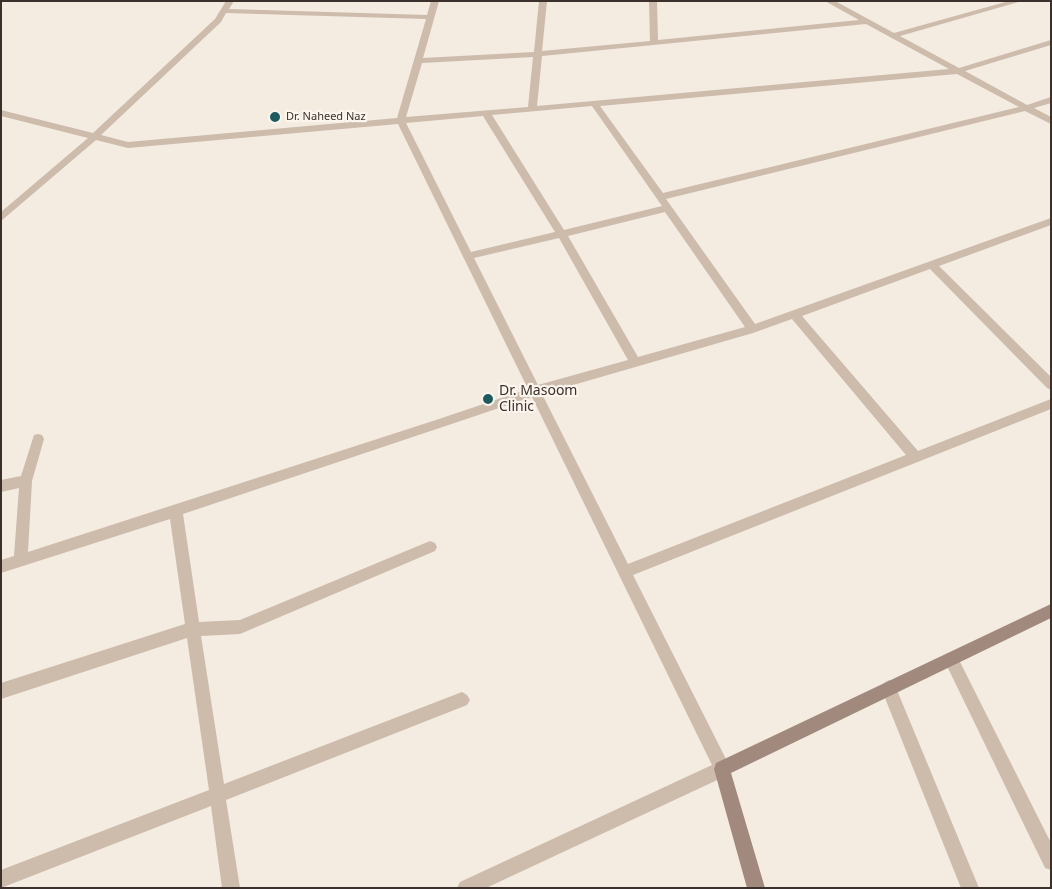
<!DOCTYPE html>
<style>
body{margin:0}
#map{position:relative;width:1052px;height:889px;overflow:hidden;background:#f4ebe1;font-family:"Noto Sans",sans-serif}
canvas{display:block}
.frame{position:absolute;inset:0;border:2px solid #3b302b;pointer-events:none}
</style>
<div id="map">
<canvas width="1052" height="889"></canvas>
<div class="frame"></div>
</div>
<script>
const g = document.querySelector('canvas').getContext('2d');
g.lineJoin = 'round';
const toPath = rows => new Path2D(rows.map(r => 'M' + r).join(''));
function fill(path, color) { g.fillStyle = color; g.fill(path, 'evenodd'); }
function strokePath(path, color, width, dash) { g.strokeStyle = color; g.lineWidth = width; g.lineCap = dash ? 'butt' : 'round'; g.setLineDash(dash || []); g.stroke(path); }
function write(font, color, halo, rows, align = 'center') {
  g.font = font + ' "Noto Sans",sans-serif'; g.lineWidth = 4.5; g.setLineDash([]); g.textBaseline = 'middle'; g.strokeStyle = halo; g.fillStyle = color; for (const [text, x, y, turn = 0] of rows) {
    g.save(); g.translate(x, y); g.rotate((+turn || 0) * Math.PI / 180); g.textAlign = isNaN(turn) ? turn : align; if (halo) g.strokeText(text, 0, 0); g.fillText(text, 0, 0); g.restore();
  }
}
fill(toPath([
 [226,1,234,1,229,9,427,15,431,1,439,1,423,58,534,52,539,1,547,1,542,51,650,41,649,1,657,1,658,40,859,20,825,1,835,1,894,33,1009,1,1022,1,900,36,959,68,1051,40,1051,45,965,71,1027,105,1051,97,1051,103,1034,108,1051,117,1051,124,1025,111,666,199,755,324,1051,218,1051,225,939,266,1051,377,1051,390,1047,388,930,269,802,316,918,451,1051,399,1051,409,633,575,728,763,730,769,728,775,486,888,457,888,460,882,712,765,532,397,183,514,199,622,240,620,430,541,435,543,437,547,435,551,240,634,201,636,224,784,462,692,467,695,470,700,467,705,226,800,240,888,222,888,211,806,1,888,1,870,209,790,187,638,1,699,1,683,185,624,170,519,1,573,1,560,14,556,19,488,1,492,1,480,21,476,34,435,38,434,42,435,44,439,32,481,28,552,439,419,528,389,398,124,128,148,96,140,1,221,1,212,88,138,1,116,1,110,93,133,215,19,226,1],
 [226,13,426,19,397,118,128,142,101,135,221,22,226,13],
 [866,24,949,69,537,106,542,56,866,24],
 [533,57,528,107,406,117,422,63,533,57],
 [957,74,1019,107,663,193,600,106,957,74],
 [592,106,662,206,564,230,492,115,592,106],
 [483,116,555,232,471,252,406,123,483,116],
 [665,212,745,327,638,357,568,236,665,212],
 [559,238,628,360,538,385,474,258,559,238],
 [792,319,906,455,628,564,542,394,753,333,792,319],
 [951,652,956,654,1051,843,1051,870,1045,868,946,664,944,659,946,654,951,652],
 [889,680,894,683,979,888,961,888,881,688,884,683,889,680]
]), '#cdbbac');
fill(toPath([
 [1051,604,1051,618,731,773,765,888,747,888,714,769,716,763,1051,604]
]), '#a18a7d');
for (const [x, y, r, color] of [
 [275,117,6,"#1f5a5e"],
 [488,399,6,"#1f5a5e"]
]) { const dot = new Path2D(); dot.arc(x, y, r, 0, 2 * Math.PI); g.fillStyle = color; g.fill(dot); strokePath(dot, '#fbf5ee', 2); }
write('11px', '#3b302b', '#fbf5ee', [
 ["Dr. Naheed Naz",286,117]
], 'left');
write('14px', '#3b302b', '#fbf5ee', [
 ["Dr. Masoom",499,391],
 ["Clinic",499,407]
], 'left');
</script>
